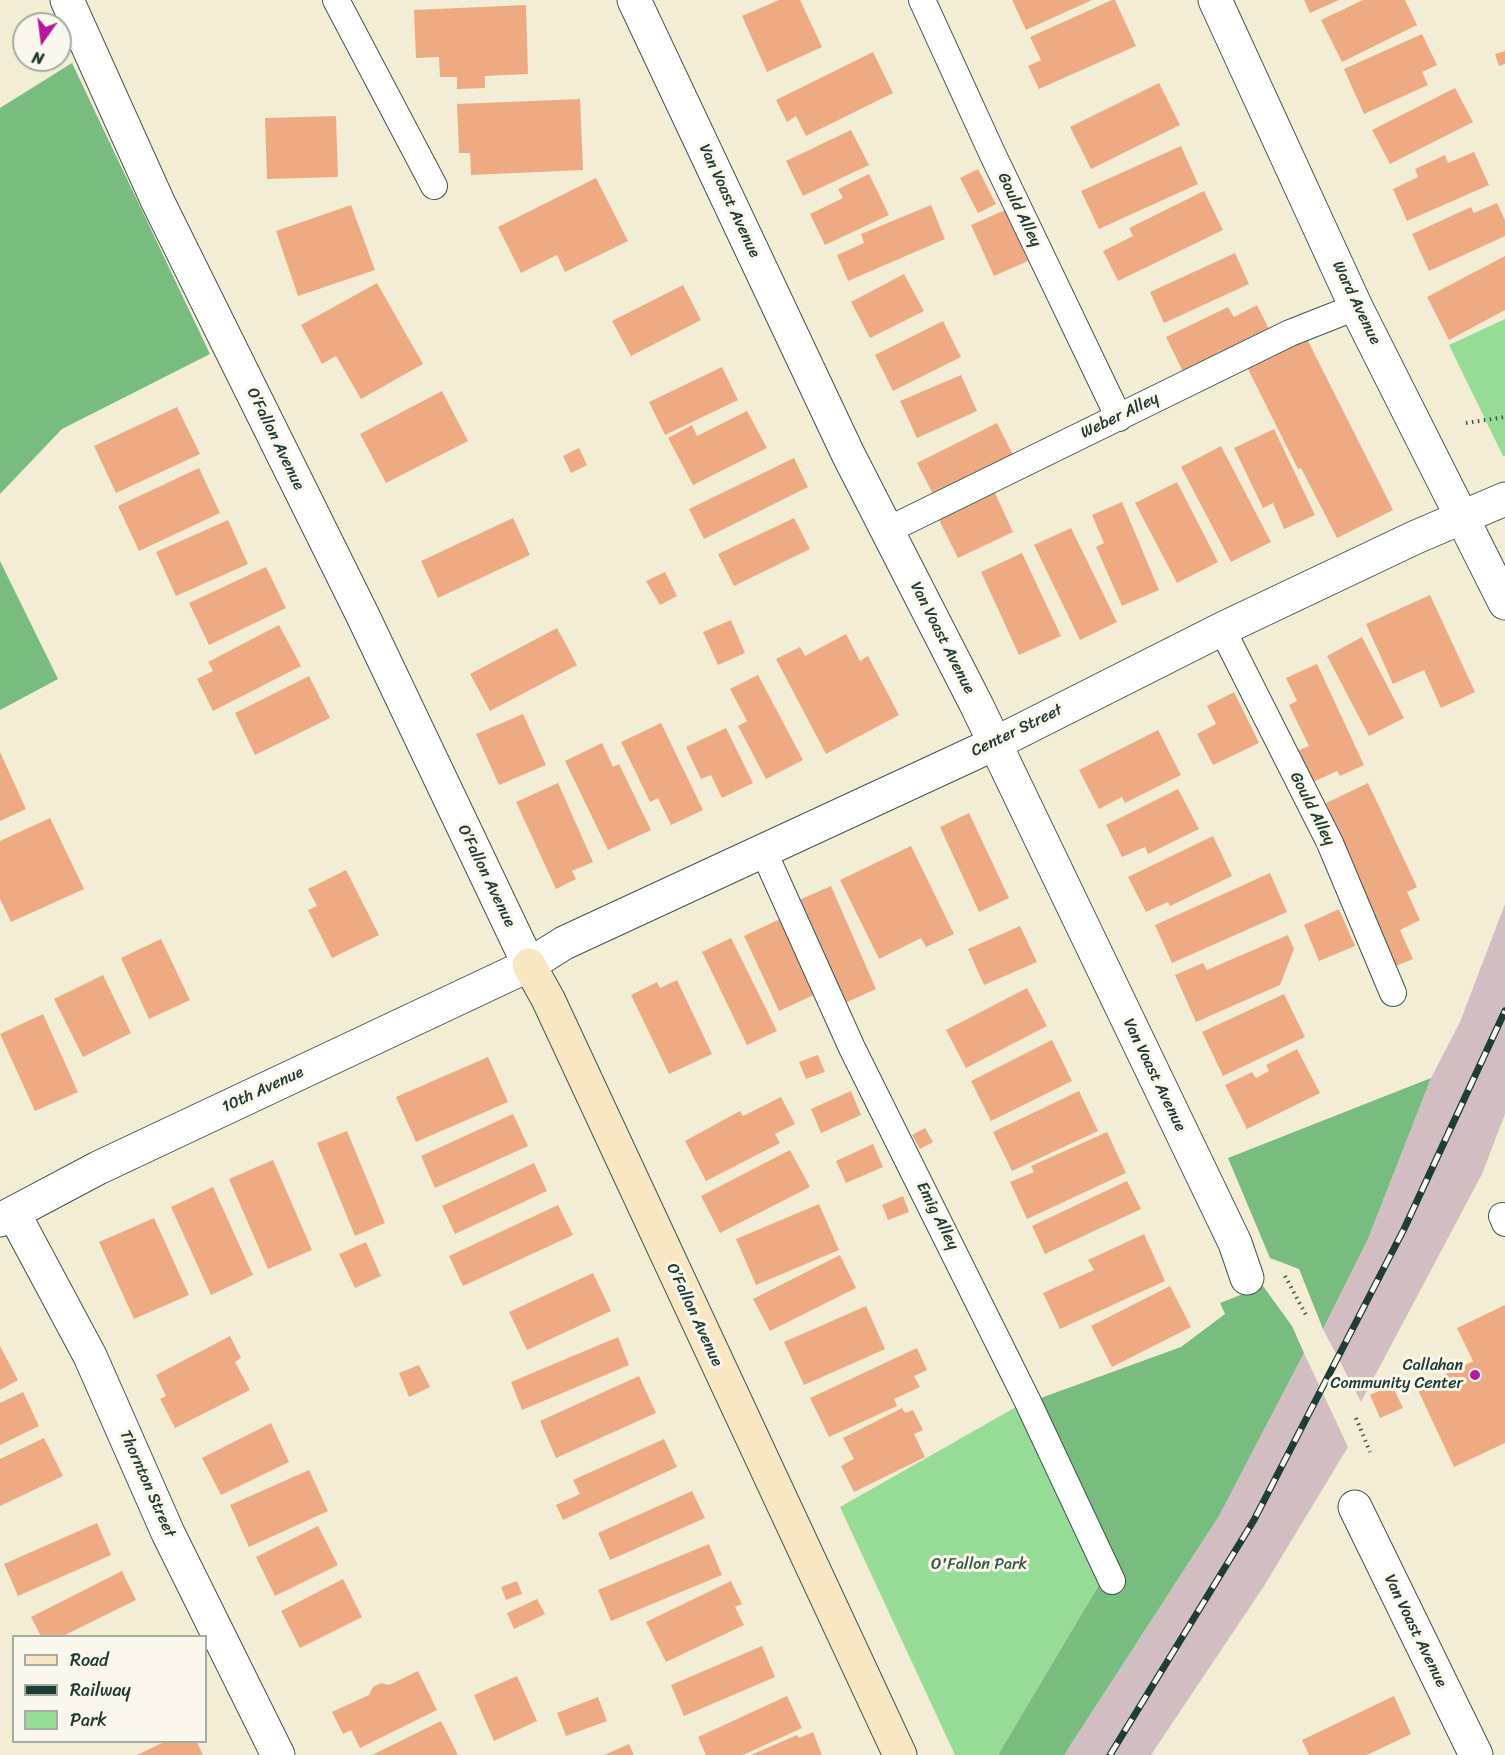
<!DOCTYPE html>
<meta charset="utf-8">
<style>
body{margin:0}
#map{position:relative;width:1505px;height:1755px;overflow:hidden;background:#f3edd6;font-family:Sriracha,sans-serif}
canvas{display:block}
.legend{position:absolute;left:12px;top:1635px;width:195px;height:108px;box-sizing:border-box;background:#fbf7ec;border:2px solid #a3ada2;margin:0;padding:8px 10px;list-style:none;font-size:18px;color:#1f3d34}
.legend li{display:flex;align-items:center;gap:12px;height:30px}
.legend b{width:30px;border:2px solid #a3ada2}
.north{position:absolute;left:12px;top:12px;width:60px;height:60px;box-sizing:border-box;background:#fbf7ec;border:2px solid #a3ada2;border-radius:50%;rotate:194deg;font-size:16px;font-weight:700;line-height:24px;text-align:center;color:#1f3d34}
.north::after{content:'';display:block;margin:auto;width:21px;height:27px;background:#b5179e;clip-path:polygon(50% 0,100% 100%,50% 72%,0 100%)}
</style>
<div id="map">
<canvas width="1505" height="1755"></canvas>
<ul class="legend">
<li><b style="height:8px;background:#f9e7c3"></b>Road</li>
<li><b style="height:8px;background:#1f3d34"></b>Railway</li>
<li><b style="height:16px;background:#96dc96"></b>Park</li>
</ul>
<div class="north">N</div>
</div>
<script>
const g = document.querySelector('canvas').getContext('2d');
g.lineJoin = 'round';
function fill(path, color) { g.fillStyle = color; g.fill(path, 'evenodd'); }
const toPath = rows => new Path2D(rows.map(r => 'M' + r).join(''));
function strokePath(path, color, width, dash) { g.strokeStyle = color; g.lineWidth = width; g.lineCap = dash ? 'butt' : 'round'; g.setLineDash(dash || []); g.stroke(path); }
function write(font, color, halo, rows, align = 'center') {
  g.font = font + ' Sriracha,sans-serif'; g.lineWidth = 6; g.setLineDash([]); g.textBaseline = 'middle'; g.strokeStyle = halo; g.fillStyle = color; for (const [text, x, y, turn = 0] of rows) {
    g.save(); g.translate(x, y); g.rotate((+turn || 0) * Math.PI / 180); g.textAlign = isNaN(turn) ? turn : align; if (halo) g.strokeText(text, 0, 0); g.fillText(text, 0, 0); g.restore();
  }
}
fill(toPath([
 [1505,904,1505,1114,1482,1174,1361,1402,1323,1329,1368,1239,1431,1078,1460,1022],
 [1304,1353,1348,1447,1264,1586,1151,1755,1064,1755,1219,1516]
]), '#d2bec2');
fill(toPath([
 [1505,319,1505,456,1503,456,1449,345],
 [1016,1407,1100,1583,998,1755,955,1755,840,1507]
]), '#96dc96');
fill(toPath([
 [72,63,210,354,62,429,0,494,0,108],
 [0,561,58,679,0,710],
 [1431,1078,1368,1239,1323,1329,1299,1269,1270,1258,1228,1158],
 [1263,1286,1292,1326,1304,1353,1219,1516,1064,1755,998,1755,1100,1583,1016,1407,1181,1347,1225,1314,1220,1303]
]), '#78bc7f');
fill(toPath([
 [779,0,800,0,822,47,767,72,742,16],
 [1012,0,1092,0,1026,30],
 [1112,0,1115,0,1136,46,1039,89,1028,66,1041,60,1030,37],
 [1304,0,1339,0,1310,13],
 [1363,0,1405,0,1417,25,1342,62,1321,20],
 [526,5,528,74,485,76,485,88,457,89,457,77,440,77,439,57,416,58,414,10],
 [1422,34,1437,65,1422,72,1428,85,1364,114,1344,69],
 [1505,51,1505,64,1499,66,1495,54],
 [873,52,893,93,806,136,796,116,787,122,776,100],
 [1159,83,1180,125,1091,169,1070,127],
 [1455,88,1473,122,1390,164,1372,130],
 [580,99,583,170,471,175,470,153,459,153,457,104],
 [336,116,338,177,267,179,265,118],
 [851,130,869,165,803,196,786,161],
 [1181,146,1198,184,1099,229,1081,191],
 [1474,152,1489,185,1407,221,1393,189,1418,177,1415,169,1445,155,1448,163],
 [978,169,996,204,978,213,960,178],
 [869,174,889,215,825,245,810,214,843,198,838,189],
 [596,178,628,241,565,272,557,255,521,273,498,227],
 [1204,191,1223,230,1118,281,1103,251,1133,236,1129,228],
 [1497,203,1505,220,1505,236,1429,271,1412,234,1471,207,1474,213],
 [351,205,375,270,298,296,276,231],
 [931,205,945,239,848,281,837,255,864,243,861,234],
 [1005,210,1028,261,994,276,971,225],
 [1235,253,1249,284,1164,323,1150,292],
 [1505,256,1505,310,1449,340,1427,297],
 [904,274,924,311,870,338,851,302],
 [377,283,423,364,361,399,336,356,322,364,301,325],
 [683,285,701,320,631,356,612,321],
 [1257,305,1272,335,1186,378,1166,337,1228,307,1234,317],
 [943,321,961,357,893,391,875,355],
 [1306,337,1393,510,1337,538,1301,468,1298,469,1247,367],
 [722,367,738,400,665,435,649,402],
 [961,375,977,411,917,438,900,401],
 [442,391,468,441,386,483,360,434],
 [177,407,200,454,116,493,94,446],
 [747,411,767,448,693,485,668,438,692,425,697,436],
 [997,423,1013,455,933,494,917,463],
 [1274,429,1315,515,1284,529,1273,503,1263,508,1234,448],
 [1221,446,1271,542,1231,562,1181,467],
 [579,448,587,465,571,473,563,456],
 [794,458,808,487,704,539,689,509],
 [199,468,220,513,139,551,118,506],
 [1177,482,1218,562,1177,583,1135,503],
 [994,491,1013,532,958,558,936,514],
 [1122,502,1159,590,1122,606,1096,547,1104,543,1092,515],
 [513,518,530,555,438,598,421,561],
 [794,518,810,549,734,586,718,554],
 [228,520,248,564,176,596,156,552],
 [1071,528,1117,622,1080,640,1034,545],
 [1022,553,1061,636,1019,655,981,572],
 [266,567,286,608,209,645,189,603],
 [665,572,677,596,660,605,646,581],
 [1430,595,1475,692,1441,708,1424,670,1393,684,1366,624],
 [731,620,745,653,718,665,703,632],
 [279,625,301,666,213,711,197,679,213,671,208,662],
 [557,628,577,665,490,711,470,674],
 [846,634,860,661,868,656,899,715,826,754,776,659,800,647,805,656],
 [1362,637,1404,718,1369,736,1327,656],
 [1317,664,1364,765,1340,776,1337,771,1309,784,1294,752,1309,746,1289,705,1297,701,1286,678],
 [758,675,803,760,766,779,738,726,747,721,730,689],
 [309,676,330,718,255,755,235,713],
 [1234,692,1259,743,1213,765,1197,734,1216,724,1207,706],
 [523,714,546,765,499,785,476,734],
 [661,723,703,810,671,825,658,798,650,802,621,742],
 [726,728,753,783,722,798,711,775,701,779,686,747],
 [1158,730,1181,775,1125,803,1122,797,1099,809,1079,770],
 [602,743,613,767,619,764,651,830,608,850,565,761],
 [0,752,26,809,0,821],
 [558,783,593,862,572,871,576,879,556,889,516,802],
 [1368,783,1417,887,1407,892,1420,920,1400,930,1413,959,1396,966,1352,875,1357,872,1324,804],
 [1178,789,1199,829,1148,854,1145,847,1122,857,1106,825],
 [969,813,1009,898,979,912,940,827],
 [50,818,84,889,11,922,0,899,0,841],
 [1213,836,1232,876,1170,906,1168,902,1146,912,1128,877],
 [911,846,954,934,926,947,921,938,879,959,840,880],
 [346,870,379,935,332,958,308,910,317,906,308,889],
 [1270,873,1287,912,1172,963,1155,925],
 [831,886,876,989,845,1003,799,900],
 [1339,909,1355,946,1319,961,1304,925],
 [780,919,816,994,779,1011,744,936],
 [1020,926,1037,962,984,985,968,949],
 [1288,935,1294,949,1280,985,1196,1022,1175,975,1203,963,1207,970],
 [731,938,777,1031,747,1045,702,952],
 [161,939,190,1000,149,1019,121,958],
 [103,975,131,1033,83,1057,54,999],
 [677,980,712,1054,669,1074,631,995,657,982,660,988],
 [1027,988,1047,1026,966,1068,946,1030],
 [1284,994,1305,1037,1223,1076,1202,1032],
 [43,1014,78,1092,35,1111,0,1034],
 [1052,1040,1072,1081,991,1121,971,1081],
 [1297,1049,1320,1093,1247,1129,1225,1085,1252,1072,1256,1078,1269,1071,1266,1065],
 [818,1055,825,1072,806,1079,799,1062],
 [488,1057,508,1102,416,1142,396,1097],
 [851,1091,861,1115,821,1133,811,1109],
 [1079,1091,1098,1131,1012,1171,993,1132],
 [781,1097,795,1124,775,1134,780,1143,706,1181,685,1141,740,1111,743,1116],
 [513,1114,528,1146,435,1188,421,1156],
 [925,1128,933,1142,920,1149,912,1135],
 [347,1131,385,1223,355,1236,317,1143],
 [1107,1132,1126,1173,1027,1219,1010,1182,1034,1172,1031,1166],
 [873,1144,883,1167,846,1183,836,1161],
 [790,1150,810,1187,720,1233,701,1196],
 [273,1160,312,1250,268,1269,229,1179],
 [534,1163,547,1191,455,1234,442,1206],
 [1127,1181,1141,1209,1045,1254,1032,1226],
 [213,1187,253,1275,211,1295,171,1207],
 [903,1196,909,1212,888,1220,882,1205],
 [819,1204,839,1250,756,1285,736,1239],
 [558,1205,573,1235,463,1286,449,1256],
 [154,1218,189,1295,134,1319,99,1242],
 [1144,1234,1165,1281,1060,1329,1043,1293,1094,1270,1088,1260],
 [366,1242,381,1276,355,1288,339,1254],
 [840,1255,856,1288,770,1331,753,1299],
 [593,1273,611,1311,527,1350,509,1312],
 [1170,1286,1191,1327,1112,1367,1091,1326],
 [1505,1305,1505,1443,1454,1467,1417,1388,1473,1361,1457,1328],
 [866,1306,885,1349,804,1385,784,1342],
 [230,1336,241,1358,235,1362,250,1390,175,1428,160,1399,166,1396,156,1375],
 [618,1337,629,1365,522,1410,511,1382],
 [0,1346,18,1380,0,1390],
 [917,1348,927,1370,914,1376,920,1387,894,1399,897,1406,829,1437,810,1398],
 [419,1365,430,1387,409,1397,399,1373],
 [639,1376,656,1413,556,1458,540,1421],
 [1392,1385,1403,1408,1380,1418,1370,1395],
 [23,1392,39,1426,0,1445,0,1403],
 [902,1408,905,1413,913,1410,923,1430,914,1434,925,1457,854,1492,841,1466,854,1459,843,1438],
 [271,1423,289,1462,221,1495,202,1458],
 [44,1438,63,1476,0,1506,0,1459],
 [664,1439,677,1467,563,1520,556,1505,580,1494,573,1480],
 [309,1470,328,1511,249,1547,230,1505],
 [692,1491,705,1518,610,1560,598,1533],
 [97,1523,111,1555,18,1596,4,1564],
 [318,1526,338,1565,275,1596,256,1557],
 [709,1544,722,1575,611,1621,598,1590],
 [122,1571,136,1600,63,1636,41,1636,31,1617],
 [343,1579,362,1617,300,1648,281,1611],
 [517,1581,522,1594,506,1600,501,1587],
 [731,1581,742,1604,735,1607,744,1625,666,1662,646,1622],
 [537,1599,545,1614,514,1629,507,1613],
 [762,1646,775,1677,684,1716,671,1685],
 [418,1671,437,1710,360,1748,351,1730,343,1734,332,1712,369,1695,373,1687,381,1683,389,1685],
 [517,1676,537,1721,494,1741,474,1695],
 [787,1696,802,1728,743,1755,706,1755,698,1737],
 [1394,1696,1411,1734,1367,1755,1309,1755,1302,1740],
 [598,1697,607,1721,566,1736,557,1713],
 [441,1721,458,1755,372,1755],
 [813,1732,822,1755,751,1755,797,1735,799,1738],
 [164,1742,197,1742,203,1755,137,1755],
 [629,1744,634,1755,604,1755]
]), '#eeab83');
const lane = toPath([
 [336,0,434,186],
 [922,0,992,153,1119,418],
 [886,531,1290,333,1356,307],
 [1222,629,1330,843,1393,993],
 [763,850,852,1048,1027,1400,1112,1581],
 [1502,1216,1505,1223]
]);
const street = toPath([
 [67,0,158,202,362,614,529,965],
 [634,0,848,454,977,706,1235,1243,1247,1278],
 [1215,0,1356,307,1505,603],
 [14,1214,90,1356,168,1533,278,1755],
 [0,1220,98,1168,529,965,564,943,994,744,1222,629,1416,537,1505,499],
 [1355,1507,1476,1755]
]);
const secondary = toPath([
 [529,965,548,999,900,1755]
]);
strokePath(lane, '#3f574c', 28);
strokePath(street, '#3f574c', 35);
strokePath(secondary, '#3f574c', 35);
strokePath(toPath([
 [1466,423,1505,417],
 [1285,1276,1306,1315],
 [1356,1418,1370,1452]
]), '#3f574c', 4, [1.5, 4.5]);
strokePath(lane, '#fff', 26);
strokePath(street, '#fff', 33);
strokePath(secondary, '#f9e7c3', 33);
const rail = toPath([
 [1110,1755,1254,1520,1404,1229,1505,1011]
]);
strokePath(rail, '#1f3d34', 7);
strokePath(rail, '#fbf7ec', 4.5, [14]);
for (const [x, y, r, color] of [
 [1475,1375,6,"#b5179e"]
]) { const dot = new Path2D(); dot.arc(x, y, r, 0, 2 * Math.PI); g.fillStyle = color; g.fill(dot); strokePath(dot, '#fbf7ec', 2); }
write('16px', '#1f3d34', '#fbf7ec', [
 ["Van Voast Avenue",729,201,65],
 ["Gould Alley",1019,210,64],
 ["Ward Avenue",1356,303,64],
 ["Weber Alley",1120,416,-26],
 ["O’Fallon Avenue",275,439,64],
 ["Van Voast Avenue",942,638,63],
 ["Center Street",1017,731,-26],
 ["Gould Alley",1312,809,63],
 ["O’Fallon Avenue",486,876,64],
 ["Van Voast Avenue",1154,1075,64],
 ["10th Avenue",263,1090,-25],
 ["Emig Alley",937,1216,63],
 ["O’Fallon Avenue",694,1315,65],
 ["Thornton Street",147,1484,66],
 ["Van Voast Avenue",1415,1631,64]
]);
write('16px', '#1f3d34', '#fbf7ec', [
 ["Callahan",1463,1366],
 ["Community Center",1463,1384]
], 'right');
write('16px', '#375d48', '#fbf7ec', [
 ["O'Fallon Park",979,1565]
]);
</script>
